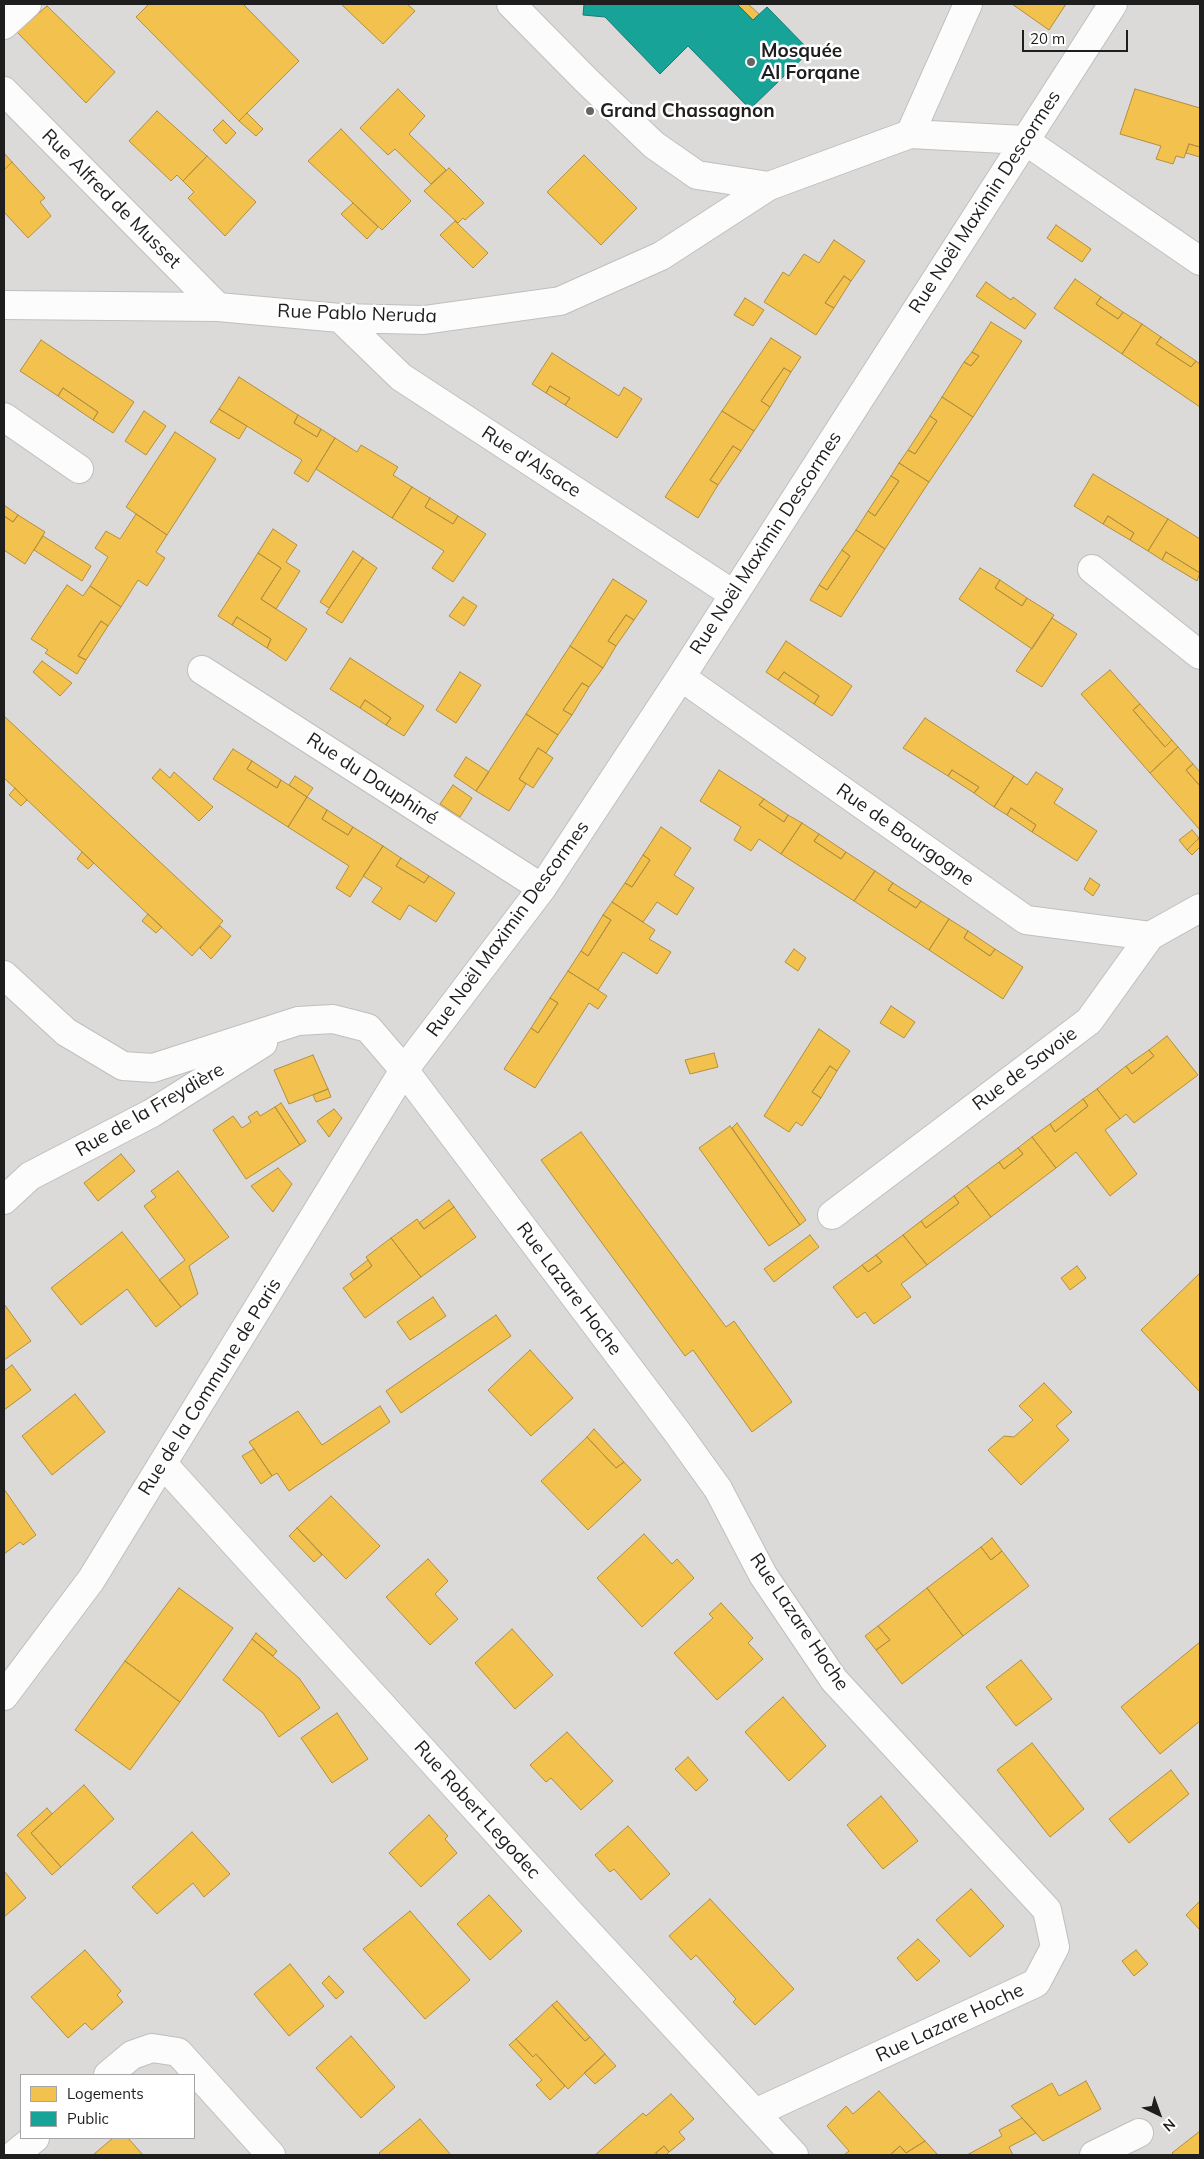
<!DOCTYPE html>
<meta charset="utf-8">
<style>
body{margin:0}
#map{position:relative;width:1204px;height:2159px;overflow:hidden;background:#eceae8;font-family:Mulish,sans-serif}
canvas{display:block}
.frame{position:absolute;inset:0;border:5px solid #1e1e1e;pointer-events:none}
.legend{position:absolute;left:20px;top:2074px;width:175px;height:65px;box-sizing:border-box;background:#fff;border:1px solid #a5a5a5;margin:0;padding:6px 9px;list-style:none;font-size:15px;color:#1e1e1e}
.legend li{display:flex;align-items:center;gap:10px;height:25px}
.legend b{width:25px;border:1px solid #a5a5a5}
.north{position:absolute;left:1134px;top:2089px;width:50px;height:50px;-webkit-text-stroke:4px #fff;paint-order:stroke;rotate:138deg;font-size:14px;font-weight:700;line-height:20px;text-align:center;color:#1e1e1e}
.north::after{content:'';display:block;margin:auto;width:18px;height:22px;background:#1e1e1e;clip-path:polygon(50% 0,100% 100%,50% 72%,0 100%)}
.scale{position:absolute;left:1022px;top:30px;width:106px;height:22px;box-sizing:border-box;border:2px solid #1e1e1e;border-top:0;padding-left:6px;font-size:15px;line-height:18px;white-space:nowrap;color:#1e1e1e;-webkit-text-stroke:4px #fff;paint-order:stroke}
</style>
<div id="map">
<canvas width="1204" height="2159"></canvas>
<div class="frame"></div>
<ul class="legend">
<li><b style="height:14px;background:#f2c14e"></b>Logements</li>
<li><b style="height:14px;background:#17a398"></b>Public</li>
</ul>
<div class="north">N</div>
<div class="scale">20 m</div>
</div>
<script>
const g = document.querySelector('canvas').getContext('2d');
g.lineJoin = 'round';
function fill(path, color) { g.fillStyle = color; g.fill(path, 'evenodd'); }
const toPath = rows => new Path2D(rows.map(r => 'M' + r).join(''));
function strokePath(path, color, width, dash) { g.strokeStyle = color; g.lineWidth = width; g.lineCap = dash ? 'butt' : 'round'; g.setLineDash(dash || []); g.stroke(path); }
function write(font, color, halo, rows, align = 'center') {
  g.font = font + ' Mulish,sans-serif'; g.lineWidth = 5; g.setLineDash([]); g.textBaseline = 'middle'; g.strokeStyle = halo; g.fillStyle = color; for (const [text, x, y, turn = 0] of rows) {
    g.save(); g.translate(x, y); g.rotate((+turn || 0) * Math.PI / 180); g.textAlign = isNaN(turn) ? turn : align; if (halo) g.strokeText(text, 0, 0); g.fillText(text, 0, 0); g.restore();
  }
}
fill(toPath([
 [4,4,1200,4,1200,2155,4,2155],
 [21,2075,194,2075,194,2138,21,2138]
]), '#dbdad9');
const homes = toPath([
 [149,4,243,4,299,61,239,121,136,17,149,4],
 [341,4,407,4,415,11,383,44,341,4],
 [737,4,748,4,759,14,753,20,737,4],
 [1012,4,1066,4,1049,30,1012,4],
 [47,6,115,72,86,103,17,32,47,6],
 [398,89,425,116,409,134,446,170,431,184,395,149,388,155,360,128,398,89],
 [1135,89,1200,108,1200,147,1189,144,1184,158,1176,156,1173,164,1156,159,1161,146,1120,134,1135,89],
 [157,111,207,156,183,181,177,175,171,181,129,141,157,111],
 [247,113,263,129,256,136,239,121,247,113],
 [223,120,236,133,226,144,213,130,223,120],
 [341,129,411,201,382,230,308,161,341,129],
 [1189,144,1200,147,1200,157,1186,153,1189,144],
 [4,153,12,162,4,170,4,153],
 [584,155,637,208,601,245,547,192,584,155],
 [207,156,256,202,225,236,188,198,194,192,183,181,207,156],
 [12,162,45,198,40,202,51,216,28,238,4,212,4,170,12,162],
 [449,168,484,203,465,220,463,218,458,223,424,191,449,168],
 [353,203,378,227,367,239,341,214,353,203],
 [455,221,488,253,473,268,440,235,455,221],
 [1056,225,1091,249,1082,262,1047,238,1056,225],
 [834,240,865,261,851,281,844,276,825,303,834,308,816,335,764,302,783,272,789,276,804,254,819,263,834,240],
 [844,276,851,281,834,308,825,303,844,276],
 [1075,279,1101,297,1096,304,1118,319,1123,312,1142,324,1122,354,1054,308,1075,279],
 [986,282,1011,300,1013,297,1036,314,1025,329,976,296,986,282],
 [1101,297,1123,312,1118,319,1096,304,1101,297],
 [745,298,764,310,753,326,734,315,745,298],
 [991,322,1022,341,973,417,942,397,964,362,971,366,979,356,972,352,991,322],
 [1142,324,1161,337,1156,344,1191,367,1196,361,1200,364,1200,407,1122,354,1142,324],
 [1161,337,1196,361,1191,367,1156,344,1161,337],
 [771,338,801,357,791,372,784,368,761,401,770,407,754,431,722,411,771,338],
 [41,340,134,402,113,433,93,420,98,412,63,388,58,396,20,371,41,340],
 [972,352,979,356,971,366,964,362,972,352],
 [552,353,619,396,624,387,642,399,617,438,565,405,570,398,550,386,546,393,532,384,552,353],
 [784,368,791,372,770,407,761,401,784,368],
 [239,377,298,415,294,423,317,437,321,429,335,438,308,482,294,473,302,460,219,409,239,377],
 [550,386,570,398,565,405,546,393,550,386],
 [63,388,98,412,93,420,58,396,63,388],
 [942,397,973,417,929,482,899,463,908,450,915,454,937,421,930,416,942,397],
 [219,409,247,426,239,439,210,422,219,409],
 [144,411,166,426,146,455,125,441,144,411],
 [722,411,754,431,741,451,733,446,710,480,718,485,698,518,665,497,722,411],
 [298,415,321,429,317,437,294,423,298,415],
 [930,416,937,421,915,454,908,450,930,416],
 [175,432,216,459,167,535,126,507,175,432],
 [335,438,357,452,361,445,398,467,393,475,412,487,392,518,316,469,335,438],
 [733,446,741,451,718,485,710,480,733,446],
 [899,463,929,482,885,549,856,530,868,511,875,516,899,481,891,476,899,463],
 [1093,474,1168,519,1148,551,1130,540,1134,533,1108,516,1103,524,1074,506,1093,474],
 [891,476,899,481,875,516,868,511,891,476],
 [412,487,430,498,425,507,453,524,458,516,486,534,453,582,432,568,444,551,392,518,412,487],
 [430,498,458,516,453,524,425,507,430,498],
 [4,505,18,515,13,522,4,516,4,505],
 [136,514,167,535,156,552,165,558,147,586,138,580,121,607,90,586,108,557,95,548,106,531,120,539,136,514],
 [18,515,45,532,25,564,4,550,4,516,13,522,18,515],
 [1108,516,1134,533,1130,540,1103,524,1108,516],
 [1168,519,1200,539,1200,573,1166,552,1162,560,1148,551,1168,519],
 [273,529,297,545,286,562,300,571,276,609,261,599,281,568,258,553,273,529],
 [856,530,885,549,841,617,810,600,819,585,827,590,850,556,842,550,856,530],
 [43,536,91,566,82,581,34,550,43,536],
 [842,550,850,556,827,590,819,585,842,550],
 [353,551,363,558,329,608,320,602,353,551],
 [1166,552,1200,573,1197,581,1162,560,1166,552],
 [258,553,281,568,261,599,307,629,286,661,267,648,271,639,237,617,232,625,218,616,258,553],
 [363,558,377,568,342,623,326,613,363,558],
 [980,568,1000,580,995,588,1022,606,1027,598,1054,615,1032,649,959,599,980,568],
 [613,579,647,601,634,620,626,615,608,641,616,646,603,668,570,646,613,579],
 [1000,580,1027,598,1022,606,995,588,1000,580],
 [67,585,83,596,90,586,121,607,108,626,101,621,78,656,86,660,77,674,45,653,48,650,31,639,67,585],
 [463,597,477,606,464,626,449,616,463,597],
 [626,615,634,620,616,646,608,641,626,615],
 [237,617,271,639,267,648,232,625,237,617],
 [1052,618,1077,634,1042,687,1016,671,1052,618],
 [101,621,108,626,86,660,78,656,101,621],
 [786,641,852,686,832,716,814,704,819,696,784,672,778,680,766,672,786,641],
 [570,646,603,668,589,687,582,683,563,710,572,715,558,735,526,714,570,646],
 [350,658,424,706,404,736,386,725,391,718,365,700,360,708,330,689,350,658],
 [42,661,72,683,60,696,33,672,42,661],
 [1110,670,1140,704,1133,710,1165,747,1172,740,1178,747,1150,773,1081,694,1110,670],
 [460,672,481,685,456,723,436,710,460,672],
 [784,672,819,696,814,704,778,680,784,672],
 [582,683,589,687,572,715,563,710,582,683],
 [365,700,391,718,386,725,360,708,365,700],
 [1140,704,1172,740,1165,747,1133,710,1140,704],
 [526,714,558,735,546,753,538,748,519,779,526,784,509,811,476,791,526,714],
 [4,716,223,921,192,956,4,778,4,716],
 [925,718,1014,776,994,807,974,793,979,787,952,770,948,776,903,748,925,718],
 [1178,747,1193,764,1186,770,1200,786,1200,830,1150,773,1178,747],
 [538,748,553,758,533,788,519,779,538,748],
 [233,749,252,761,247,769,277,788,281,780,307,797,288,827,213,779,233,749],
 [466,757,489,772,476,791,454,776,466,757],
 [252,761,281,780,277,788,247,769,252,761],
 [1193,764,1200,772,1200,786,1186,770,1193,764],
 [160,769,170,778,174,772,213,807,199,821,152,778,160,769],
 [719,770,764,799,759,805,784,822,788,815,802,823,781,854,759,839,751,851,734,840,741,827,700,801,719,770],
 [952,770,979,787,974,793,948,776,952,770],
 [1036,772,1063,789,1054,803,1097,831,1077,861,1032,832,1036,825,1011,808,1007,815,994,807,1014,776,1027,785,1036,772],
 [295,776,313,788,307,797,289,785,295,776],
 [453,785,472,798,460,817,440,804,453,785],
 [15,788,27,800,21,806,9,795,15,788],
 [307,797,327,810,322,819,348,835,353,827,383,846,350,897,336,888,349,866,288,827,307,797],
 [764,799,788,815,784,822,759,805,764,799],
 [1011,808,1036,825,1032,832,1007,815,1011,808],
 [327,810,353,827,348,835,322,819,327,810],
 [802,823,819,834,814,841,841,859,846,852,875,871,854,901,781,854,802,823],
 [661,827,691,848,674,875,694,888,677,915,657,902,643,922,612,902,625,883,632,887,650,860,643,855,661,827],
 [1192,830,1199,838,1187,850,1179,840,1192,830],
 [819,834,846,852,841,859,814,841,819,834],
 [1199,838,1200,847,1192,855,1187,850,1199,838],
 [383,846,401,858,396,866,424,883,429,876,455,893,436,922,409,905,400,920,372,902,382,888,363,876,383,846],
 [82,852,94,863,88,869,77,859,82,852],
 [643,855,650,860,632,887,625,883,643,855],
 [401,858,429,876,424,883,396,866,401,858],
 [875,871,893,883,888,890,916,908,921,901,949,919,929,950,854,901,875,871],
 [1090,878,1100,885,1093,896,1084,889,1090,878],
 [893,883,921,901,916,908,888,890,893,883],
 [612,902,655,930,649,939,671,952,657,974,623,952,598,990,568,971,581,951,588,956,611,920,603,915,612,902],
 [148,914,162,927,156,933,142,921,148,914],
 [603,915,611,920,588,956,581,951,603,915],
 [949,919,968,931,964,938,990,956,995,949,1023,967,1003,999,929,950,949,919],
 [220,926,231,936,211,959,200,948,220,926],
 [968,931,995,949,990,956,964,938,968,931],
 [794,949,806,958,798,971,785,962,794,949],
 [568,971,607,996,598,1009,589,1003,535,1088,504,1069,531,1028,538,1033,558,1003,550,998,568,971],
 [550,998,558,1003,538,1033,531,1028,550,998],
 [891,1006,915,1022,904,1038,880,1023,891,1006],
 [819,1029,850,1051,837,1071,830,1066,812,1092,821,1098,802,1126,796,1122,789,1132,764,1116,819,1029],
 [1167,1036,1198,1075,1134,1123,1126,1114,1120,1119,1097,1089,1126,1066,1132,1074,1154,1056,1149,1050,1167,1036],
 [1149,1050,1154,1056,1132,1074,1126,1066,1149,1050],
 [714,1053,718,1067,690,1074,685,1060,714,1053],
 [313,1055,328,1089,289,1104,274,1070,313,1055],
 [830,1066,837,1071,821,1098,812,1092,830,1066],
 [328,1089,331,1097,316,1102,313,1095,328,1089],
 [1097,1089,1120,1119,1105,1130,1137,1174,1110,1196,1076,1152,1056,1168,1032,1137,1050,1124,1055,1132,1088,1106,1083,1099,1097,1089],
 [1083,1099,1088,1106,1055,1132,1050,1124,1083,1099],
 [281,1103,306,1141,300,1145,275,1107,281,1103],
 [275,1107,300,1145,246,1179,213,1130,233,1116,242,1128,251,1122,248,1117,257,1111,260,1116,275,1107],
 [334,1109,342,1118,329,1137,317,1121,334,1109],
 [737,1123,806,1220,800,1225,732,1128,737,1123],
 [730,1126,800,1225,769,1246,699,1148,730,1126],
 [581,1132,726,1327,734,1321,792,1402,752,1432,693,1350,685,1356,541,1160,581,1132],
 [1032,1137,1056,1168,991,1217,967,1186,999,1162,1004,1169,1023,1154,1018,1148,1032,1137],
 [1018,1148,1023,1154,1004,1169,999,1162,1018,1148],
 [121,1154,135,1171,98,1201,84,1183,121,1154],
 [278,1168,292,1184,273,1212,251,1186,278,1168],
 [178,1171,229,1237,189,1266,198,1294,181,1307,159,1280,185,1260,144,1206,156,1197,151,1191,178,1171],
 [967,1186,991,1217,927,1265,903,1235,921,1221,926,1228,959,1203,954,1196,967,1186],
 [954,1196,959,1203,926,1228,921,1221,954,1196],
 [449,1200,454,1207,424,1229,419,1223,449,1200],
 [454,1207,476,1237,421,1277,391,1238,417,1219,424,1229,454,1207],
 [122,1232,181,1307,156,1327,127,1289,81,1325,51,1288,122,1232],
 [810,1235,819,1247,774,1282,764,1269,810,1235],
 [903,1235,927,1265,901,1284,911,1297,874,1324,865,1312,857,1318,833,1287,862,1265,868,1272,882,1262,876,1255,903,1235],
 [391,1238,421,1277,365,1318,343,1288,372,1266,366,1257,391,1238],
 [876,1255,882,1262,868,1272,862,1265,876,1255],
 [368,1260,372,1266,354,1280,350,1274,368,1260],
 [1077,1266,1086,1278,1070,1290,1061,1278,1077,1266],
 [1200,1273,1200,1390,1199,1391,1141,1330,1200,1273],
 [433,1297,446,1316,410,1340,397,1322,433,1297],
 [4,1304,31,1341,4,1360,4,1304],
 [496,1315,511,1336,401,1413,386,1391,496,1315],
 [530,1350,573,1398,531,1436,488,1390,530,1350],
 [12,1365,31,1390,4,1410,4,1371,12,1365],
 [1044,1383,1072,1412,1056,1426,1069,1440,1021,1485,988,1450,1004,1436,1014,1437,1033,1420,1019,1406,1044,1383],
 [75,1394,105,1432,52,1475,22,1436,75,1394],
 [380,1406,390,1422,289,1491,277,1473,272,1476,249,1442,298,1411,322,1445,380,1406],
 [594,1429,624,1462,616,1468,587,1437,594,1429],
 [587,1437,616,1468,624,1462,641,1480,588,1530,541,1481,587,1437],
 [254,1449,272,1476,261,1484,242,1456,254,1449],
 [4,1489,36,1535,23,1545,20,1542,4,1554,4,1489],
 [331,1496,380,1546,346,1579,297,1528,331,1496],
 [297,1528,322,1555,314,1562,289,1536,297,1528],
 [644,1534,672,1564,677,1559,694,1578,642,1627,597,1578,644,1534],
 [992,1538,1002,1551,991,1560,981,1547,992,1538],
 [981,1547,991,1560,1002,1551,1029,1586,963,1636,927,1588,981,1547],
 [428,1559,448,1581,435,1594,458,1619,430,1645,386,1597,428,1559],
 [179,1588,233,1628,180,1702,125,1661,179,1588],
 [927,1588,963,1636,902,1684,876,1650,890,1640,878,1626,927,1588],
 [721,1603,753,1638,748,1643,763,1659,717,1700,674,1653,713,1618,709,1614,721,1603],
 [878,1626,890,1640,876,1650,865,1636,878,1626],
 [512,1629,553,1675,515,1709,475,1663,512,1629],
 [256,1633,277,1651,273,1656,252,1639,256,1633],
 [252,1639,299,1678,320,1708,279,1737,263,1713,223,1680,252,1639],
 [1200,1642,1200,1721,1160,1754,1121,1707,1200,1642],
 [1021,1660,1052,1699,1016,1726,986,1687,1021,1660],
 [125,1661,180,1702,130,1770,75,1730,125,1661],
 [783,1697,826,1746,789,1781,745,1732,783,1697],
 [337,1713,368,1759,332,1783,301,1738,337,1713],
 [567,1732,613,1781,581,1810,551,1778,546,1782,530,1765,567,1732],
 [1032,1743,1084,1809,1050,1837,997,1770,1032,1743],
 [688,1757,708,1780,696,1791,675,1769,688,1757],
 [1171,1770,1189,1794,1129,1843,1109,1819,1171,1770],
 [84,1785,114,1819,61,1867,31,1833,84,1785],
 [881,1796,918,1841,883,1869,847,1825,881,1796],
 [47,1808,52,1814,31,1833,61,1867,52,1875,17,1835,47,1808],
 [429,1815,448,1836,445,1839,457,1853,421,1887,389,1853,429,1815],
 [628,1826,670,1874,641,1900,614,1869,610,1872,595,1855,628,1826],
 [192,1832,230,1874,204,1897,193,1883,157,1914,132,1887,192,1832],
 [4,1871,26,1898,4,1917,4,1871],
 [971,1889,1004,1926,970,1957,936,1920,971,1889],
 [489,1895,522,1931,490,1960,457,1924,489,1895],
 [710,1899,794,1989,755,2025,733,2002,736,1999,696,1955,691,1960,669,1936,710,1899],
 [1200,1901,1200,1930,1186,1915,1200,1901],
 [410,1911,470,1980,425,2019,363,1949,410,1911],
 [918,1939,940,1961,917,1981,897,1958,918,1939],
 [85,1950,121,1991,117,1995,123,2002,92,2030,85,2023,68,2038,31,1997,85,1950],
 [1136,1950,1148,1964,1134,1976,1122,1961,1136,1950],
 [290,1964,324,2006,289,2036,254,1994,290,1964],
 [329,1976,344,1992,336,1999,322,1983,329,1976],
 [557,2001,590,2037,585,2041,552,2005,557,2001],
 [552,2005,585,2041,590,2037,605,2054,568,2089,536,2054,533,2057,516,2039,552,2005],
 [351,2036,395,2087,361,2118,316,2068,351,2036],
 [516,2039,533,2057,536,2054,565,2086,550,2100,536,2085,542,2080,509,2045,516,2039],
 [605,2054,616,2066,595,2084,584,2073,605,2054],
 [1086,2081,1101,2109,1043,2141,1011,2106,1052,2083,1059,2096,1086,2081],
 [879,2091,925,2141,906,2153,900,2146,890,2155,844,2155,849,2151,827,2126,846,2106,853,2114,879,2091],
 [671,2094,694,2119,679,2132,685,2139,669,2152,664,2146,653,2155,595,2155,643,2113,646,2116,671,2094],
 [1022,2118,1036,2133,1009,2147,1013,2155,967,2155,1002,2136,999,2130,1022,2118],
 [420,2119,451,2155,381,2155,379,2153,420,2119],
 [1200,2131,1200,2155,1174,2155,1172,2153,1200,2131],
 [113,2138,128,2138,143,2155,93,2155,113,2138],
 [925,2141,938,2155,890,2155,900,2146,906,2153,925,2141],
 [664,2146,669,2152,666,2155,659,2155,656,2153,664,2146]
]);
fill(homes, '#f2c14e');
strokePath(homes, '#b29040', 1);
const public = toPath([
 [584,4,737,4,753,20,767,7,810,51,750,109,688,46,660,74,605,17,583,15,584,4]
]);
fill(public, '#17a398');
strokePath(public, '#197b73', 1);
const minor = toPath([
 [511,4,587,81,654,145,697,175,769,186,910,134,1024,140],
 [4,25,27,4],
 [4,91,218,307],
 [910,134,968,4],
 [1024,140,1200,261],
 [4,305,218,307,340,318,424,320,560,301,661,256,769,186],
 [340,318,401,377,733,594],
 [4,417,79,469],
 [1092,569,1200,655],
 [202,670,542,888],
 [681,677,1026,920,1150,936],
 [4,975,66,1032,123,1066,153,1068,298,1021,333,1019,368,1028,404,1070,677,1432,718,1489,763,1575,834,1680,1047,1910,1055,1947,1036,1983,755,2113],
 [4,1200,30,1176,152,1113,263,1043],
 [832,1215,1089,1021,1150,936,1200,908],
 [163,1464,571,1914,794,2155],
 [4,1696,91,1580,404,1070,542,888,681,677,1113,4],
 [108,2075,132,2055,152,2048,178,2052,271,2155],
 [14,2155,35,2138],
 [1094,2155,1139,2133]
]);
strokePath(minor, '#bfbfbe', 30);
strokePath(minor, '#fcfcfc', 28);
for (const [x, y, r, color] of [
 [751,62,5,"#666565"],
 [590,111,5,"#666565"]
]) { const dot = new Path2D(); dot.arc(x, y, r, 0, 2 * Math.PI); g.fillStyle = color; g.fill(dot); strokePath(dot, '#fff', 2); }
write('bold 19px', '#1e1e1e', '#fff', [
 ["Mosquée",761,51],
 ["Al Forqane",761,73],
 ["Grand Chassagnon",600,111]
], 'left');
write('19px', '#1e1e1e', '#fff', [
 ["Rue Alfred de Musset",111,199,45],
 ["Rue Noël Maximin Descormes",985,202,-57],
 ["Rue Pablo Neruda",357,314,2],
 ["Rue d'Alsace",531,462,33],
 ["Rue Noël Maximin Descormes",766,543,-57],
 ["Rue du Dauphiné",372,779,33],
 ["Rue de Bourgogne",905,835,35],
 ["Rue Noël Maximin Descormes",508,929,-54],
 ["Rue de Savoie",1025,1069,-37],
 ["Rue de la Freydière",150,1110,-30],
 ["Rue Lazare Hoche",569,1289,53],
 ["Rue de la Commune de Paris",210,1387,-58],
 ["Rue Lazare Hoche",799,1622,56],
 ["Rue Robert Legodec",477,1810,48],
 ["Rue Lazare Hoche",950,2023,-25]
]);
</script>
